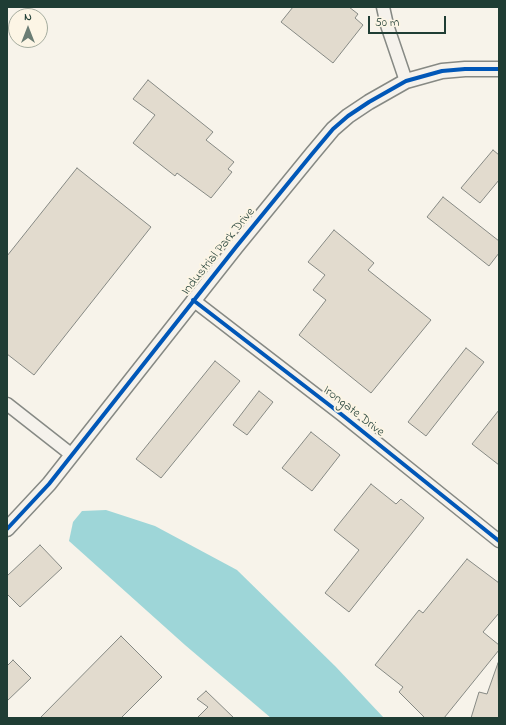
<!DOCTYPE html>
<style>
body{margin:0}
#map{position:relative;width:506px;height:725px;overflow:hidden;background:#f7f3ea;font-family:"Indie Flower",sans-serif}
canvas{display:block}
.frame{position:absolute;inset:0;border:8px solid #1f3d34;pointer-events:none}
.north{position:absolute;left:8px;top:8px;width:40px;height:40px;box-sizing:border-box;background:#fcf5e5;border:1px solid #a4ab9e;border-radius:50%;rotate:0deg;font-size:11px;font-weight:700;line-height:16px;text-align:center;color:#1f3d34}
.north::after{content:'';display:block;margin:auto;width:14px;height:18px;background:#6b7d74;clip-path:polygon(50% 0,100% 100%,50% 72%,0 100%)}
.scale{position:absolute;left:368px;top:16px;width:78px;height:18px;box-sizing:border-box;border:2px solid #1f3d34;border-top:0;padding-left:5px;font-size:12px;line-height:14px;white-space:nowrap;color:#1f3d34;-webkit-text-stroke:3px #fcf5e5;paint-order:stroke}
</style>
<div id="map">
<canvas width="506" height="725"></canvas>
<div class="frame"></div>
<div class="north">N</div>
<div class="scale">50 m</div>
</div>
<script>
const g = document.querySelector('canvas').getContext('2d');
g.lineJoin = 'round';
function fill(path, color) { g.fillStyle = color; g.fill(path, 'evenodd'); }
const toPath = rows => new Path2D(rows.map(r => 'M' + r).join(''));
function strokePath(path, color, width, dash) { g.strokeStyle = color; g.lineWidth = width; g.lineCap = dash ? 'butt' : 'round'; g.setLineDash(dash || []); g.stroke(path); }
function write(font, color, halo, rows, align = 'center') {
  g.font = font + ' "Indie Flower",sans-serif'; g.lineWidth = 4; g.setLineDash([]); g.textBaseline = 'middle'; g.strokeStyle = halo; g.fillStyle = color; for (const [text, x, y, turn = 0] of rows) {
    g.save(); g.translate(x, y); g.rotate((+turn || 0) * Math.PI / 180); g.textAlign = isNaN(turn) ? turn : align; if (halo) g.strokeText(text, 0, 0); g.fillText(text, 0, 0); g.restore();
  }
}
fill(toPath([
 [106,510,155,526,237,570,336,667,384,718,271,718,185,645,69,541,73,522,82,511]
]), '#9ed6d8');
const building = toPath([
 [293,7,349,7,358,14,355,18,363,25,333,63,281,22,293,7],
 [148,80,213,132,206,140,234,162,228,169,232,172,211,198,177,173,175,176,133,143,155,115,133,99,148,80],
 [493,150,499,155,499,180,480,203,461,188,493,150],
 [77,168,151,227,34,375,7,354,7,256,77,168],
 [443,197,499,241,499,253,489,266,427,217,443,197],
 [334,230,374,263,368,270,431,320,371,393,299,335,326,300,313,290,325,275,308,262,334,230],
 [466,348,484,362,426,436,408,422,466,348],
 [215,361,240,381,161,478,136,459,215,361],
 [259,391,273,402,247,435,233,425,259,391],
 [499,410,499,465,472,444,499,410],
 [311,432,340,455,312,491,282,468,311,432],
 [371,484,396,504,401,499,424,518,349,612,325,593,359,550,334,530,371,484],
 [40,545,62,568,20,607,7,594,7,576,40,545],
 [467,559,499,583,499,613,483,632,499,645,499,650,444,718,425,718,399,692,403,687,375,665,419,610,423,613,467,559],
 [121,636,162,677,121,718,40,718,121,636],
 [13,660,31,678,7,701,7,666,13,660],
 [498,663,499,718,471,718,479,692,487,694,498,663],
 [206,691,234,718,197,718,208,707,197,699,206,691]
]);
fill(building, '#e2dbce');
strokePath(building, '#868984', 1);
const minor = toPath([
 [383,7,387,25,406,81],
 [193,300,341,414,499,541],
 [7,404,72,455]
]);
const tertiary = toPath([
 [7,529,49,484,236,247,312,154,333,129,348,116,369,102,406,81,442,71,465,69,499,69]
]);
strokePath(minor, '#868984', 15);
strokePath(tertiary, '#868984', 17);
strokePath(minor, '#f5f2ec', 12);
strokePath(tertiary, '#f5f2ec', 14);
strokePath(toPath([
 [193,300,341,414,499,541],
 [7,529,49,484,236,247,312,154,333,129,348,116,369,102,406,81,442,71,465,69,499,69]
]), '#0057b8', 4);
write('13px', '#1f3d34', '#fcf5e5', [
 ["Industrial Park Drive",219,252,-51],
 ["Irongate Drive",353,412,38]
]);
</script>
